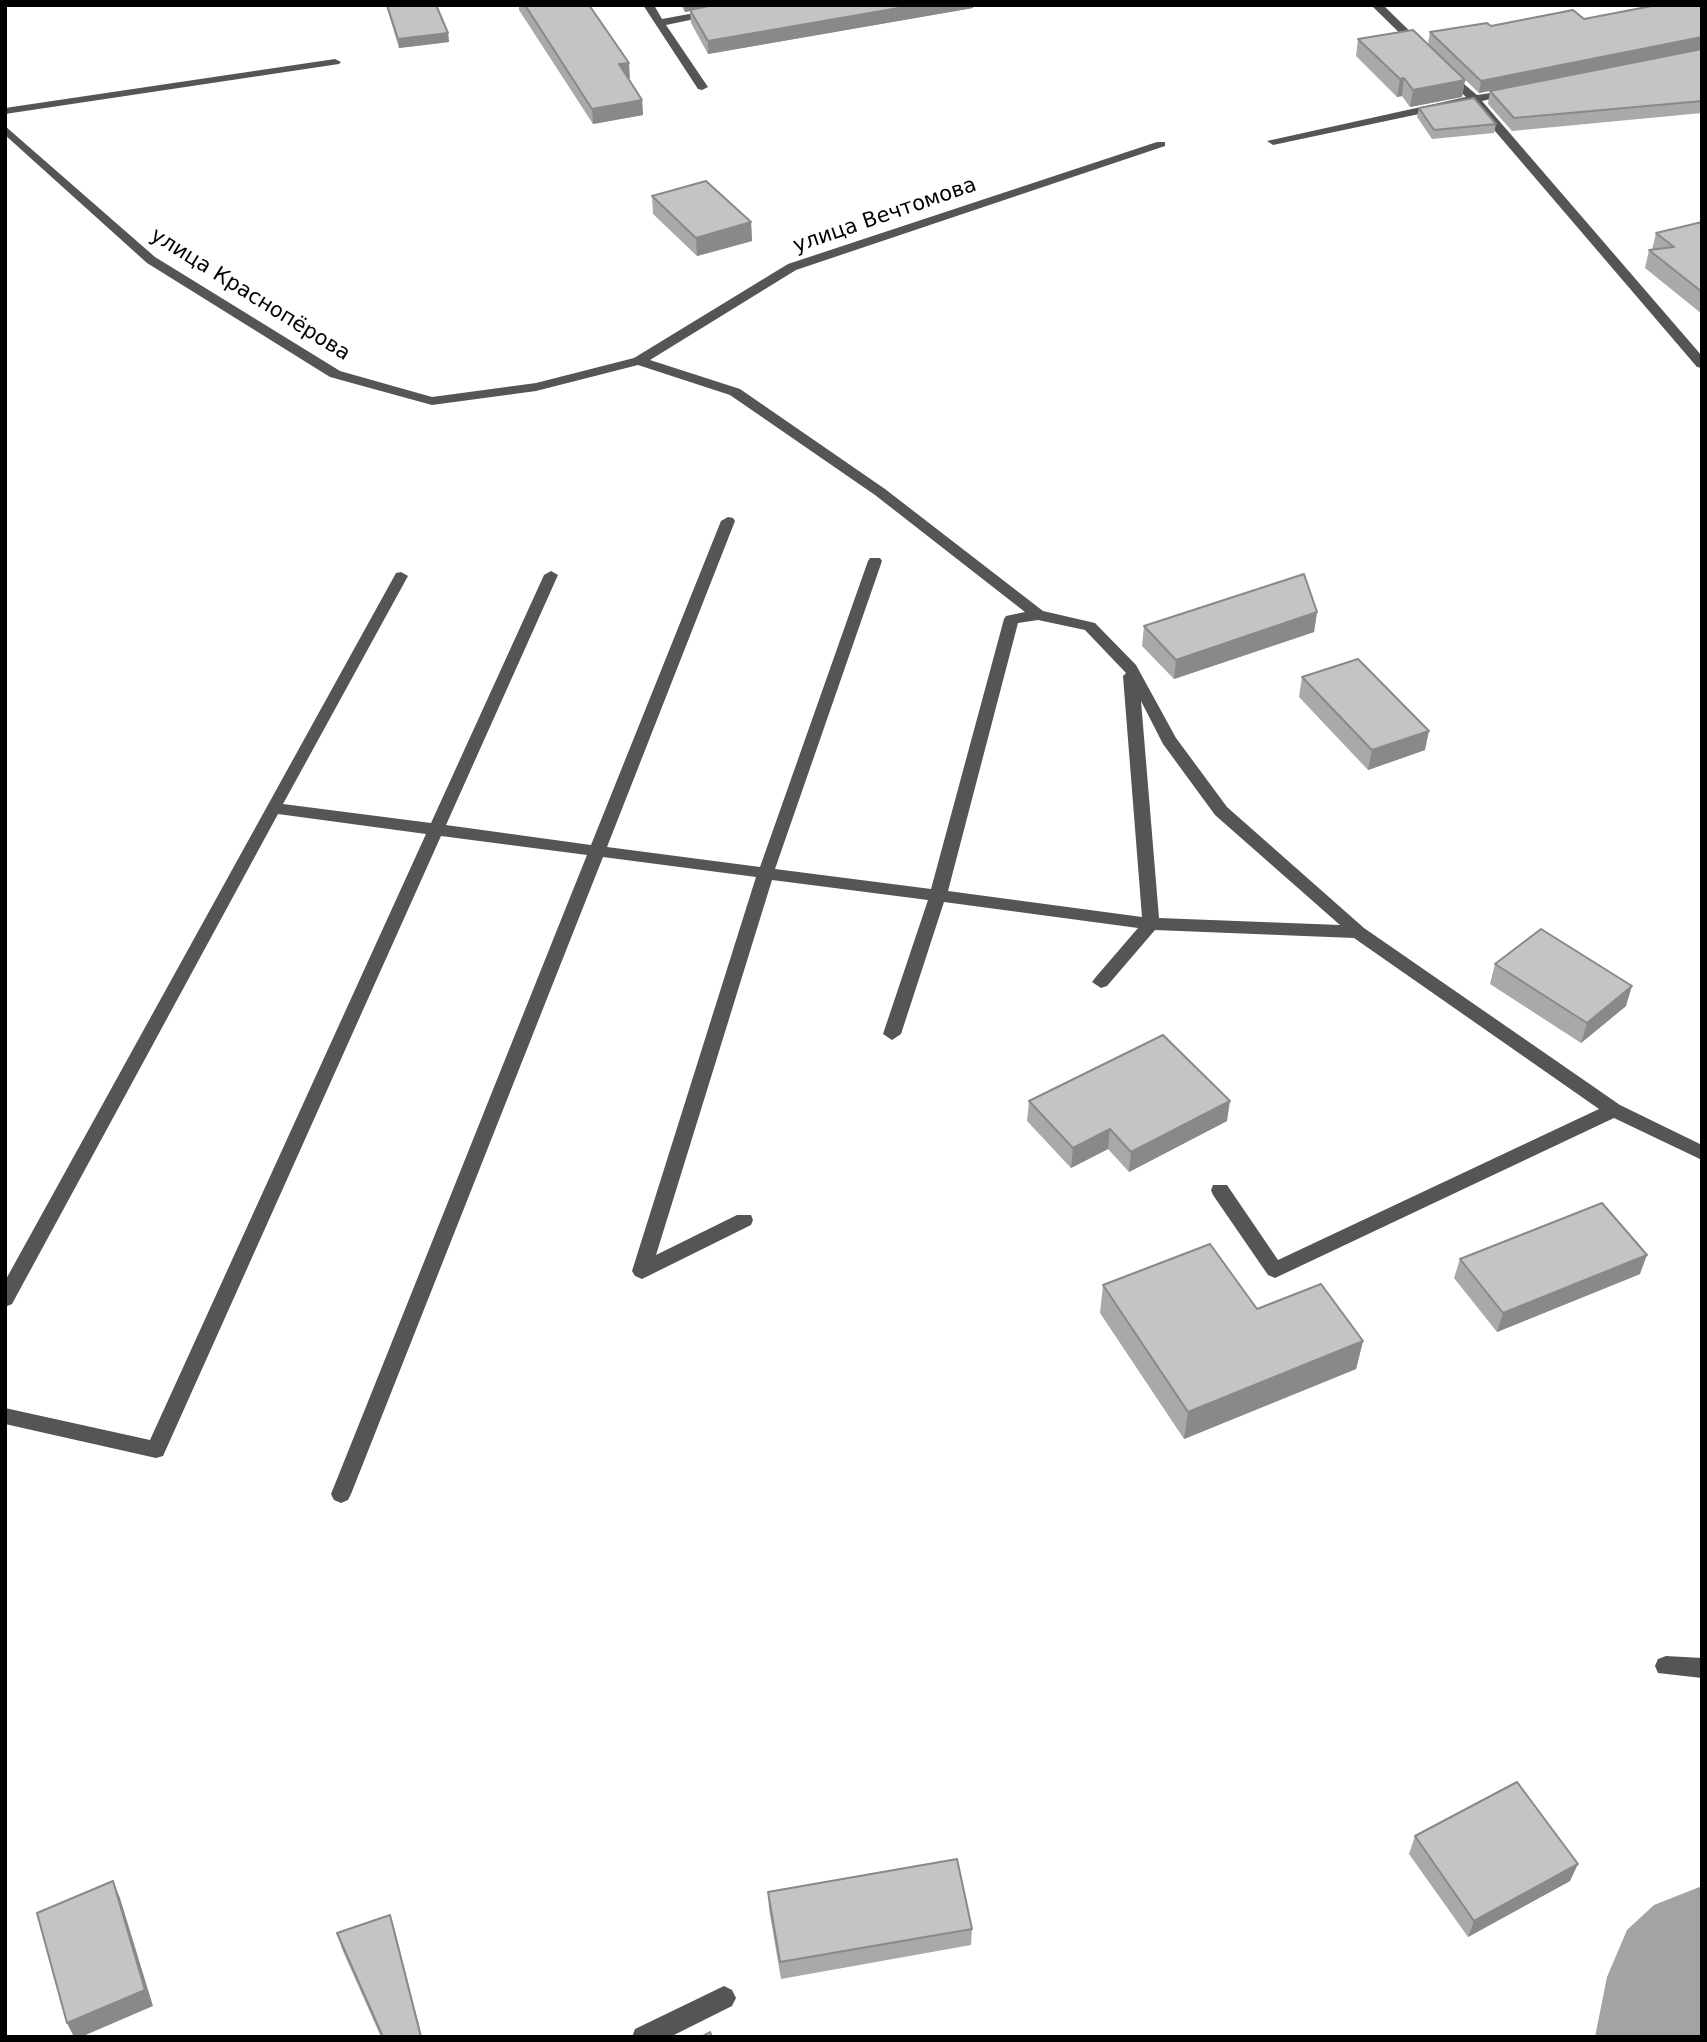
<!DOCTYPE html>
<meta charset="utf-8">
<style>
body{margin:0}
#map{position:relative;width:1707px;height:2042px;overflow:hidden;background:#fff;font-family:"DejaVu Sans",sans-serif}
canvas{display:block}
.frame{position:absolute;inset:0;border:7px solid #000;pointer-events:none}
</style>
<div id="map">
<canvas width="1707" height="2042"></canvas>
<div class="frame"></div>
</div>
<script>
const g = document.querySelector('canvas').getContext('2d');
g.lineJoin = 'round';
const toPath = rows => new Path2D(rows.map(r => 'M' + r).join(''));
function fill(path, color) { g.fillStyle = color; g.fill(path, 'evenodd'); }
function strokePath(path, color, width, dash) { g.strokeStyle = color; g.lineWidth = width; g.lineCap = dash ? 'butt' : 'round'; g.setLineDash(dash || []); g.stroke(path); }
function write(font, color, halo, rows, align = 'center') {
  g.font = font + ' "DejaVu Sans",sans-serif'; g.lineWidth = 5; g.setLineDash([]); g.textBaseline = 'middle'; g.strokeStyle = halo; g.fillStyle = color; for (const [text, x, y, turn = 0] of rows) {
    g.save(); g.translate(x, y); g.rotate((+turn || 0) * Math.PI / 180); g.textAlign = isNaN(turn) ? turn : align; if (halo) g.strokeText(text, 0, 0); g.fillText(text, 0, 0); g.restore();
  }
}
fill(toPath([
 [1702,1886,1702,2037,1595,2037,1607,1977,1627,1930,1654,1905,1702,1886]
]), '#a3a3a3');
fill(toPath([
 [643,5,654,5,662,19,738,5,762,5,666,25,708,87,702,90,698,89,643,5],
 [1371,5,1383,5,1425,46,1425,50,1417,50,1371,5],
 [335,59,341,62,339,64,5,114,5,108,335,59],
 [1446,69,1477,95,1517,89,1517,93,1482,101,1702,356,1702,368,1697,367,1471,103,1273,145,1267,141,1466,97,1440,72,1446,69],
 [5,126,155,257,340,371,432,397,536,383,634,358,788,264,1157,142,1165,142,1165,146,796,270,650,360,740,389,885,489,1043,611,1095,623,1136,665,1176,738,1227,807,1364,928,1620,1105,1702,1145,1702,1160,1614,1118,1275,1278,1268,1275,1213,1195,1211,1190,1213,1185,1227,1185,1278,1260,1599,1109,1354,938,1155,930,1107,986,1101,988,1092,982,1095,978,1138,928,944,902,901,1034,892,1040,883,1034,928,900,772,880,656,1255,737,1215,751,1215,753,1220,751,1225,642,1279,635,1276,632,1271,756,877,603,857,351,1494,348,1500,341,1503,334,1500,331,1494,587,855,441,836,163,1456,156,1458,5,1424,5,1408,150,1440,426,834,278,814,12,1304,5,1307,5,1281,396,573,401,572,408,576,283,804,431,823,544,575,551,571,558,575,446,825,591,845,721,521,728,517,733,518,735,521,607,847,760,867,868,561,870,558,880,558,882,561,775,869,931,889,1004,619,1006,616,1025,612,875,495,730,395,638,365,536,391,432,405,330,377,147,263,5,135,5,126],
 [1038,620,1085,630,1126,673,1123,676,1142,917,948,891,1018,623,1038,620],
 [1141,701,1163,744,1215,815,1340,925,1159,918,1141,701],
 [1666,1656,1702,1658,1702,1678,1658,1673,1655,1666,1658,1659,1666,1656],
 [724,1986,732,1990,736,1998,732,2006,670,2037,632,2037,635,2029,724,1986]
]), '#555');
fill(toPath([
 [386,5,436,5,448,33,449,42,399,48],
 [519,5,589,5,630,78,628,78,642,100,643,115,593,124,519,10],
 [681,5,973,5,973,8,708,54,691,23,690,11,685,12],
 [1702,5,1702,113,1512,131,1488,104,1490,91,1516,86,1479,93,1458,73,1465,80,1462,97,1410,107,1402,96,1397,97,1356,56,1358,39,1428,44,1430,32,1491,26,1584,19],
 [1419,108,1496,124,1494,133,1432,139,1417,117],
 [652,196,751,222,752,241,697,256,653,214],
 [1702,222,1702,314,1645,268,1649,250,1652,250,1656,233],
 [1317,612,1314,632,1174,679,1142,646,1144,626],
 [1302,677,1425,750,1368,770,1299,697],
 [1495,964,1626,1006,1581,1043,1490,984],
 [1029,1101,1227,1121,1129,1172,1108,1149,1071,1168,1027,1121],
 [1460,1259,1640,1274,1497,1332,1454,1278],
 [1103,1285,1257,1309,1363,1341,1356,1369,1184,1439,1100,1313],
 [1415,1836,1570,1881,1468,1937,1409,1854],
 [768,1892,972,1929,971,1945,781,1979,769,1909],
 [390,1915,395,1931,422,2037,381,2037,342,1949,337,1933]
]), '#a9a9a9');
fill(toPath([
 [684,5,722,5,685,12],
 [916,5,973,5,973,8,708,54,708,41],
 [448,33,449,42,399,48,398,39],
 [1702,37,1701,49,1479,93,1481,81],
 [629,63,630,78,620,80,619,64],
 [1404,78,1402,96,1397,97,1400,79],
 [1465,80,1462,97,1410,107,1413,90],
 [642,100,643,115,593,124,592,109],
 [751,222,752,241,697,256,696,238],
 [1317,612,1314,632,1174,679,1176,660],
 [1429,731,1425,750,1368,770,1372,750],
 [1632,986,1626,1006,1581,1043,1587,1023],
 [1230,1101,1227,1121,1129,1172,1131,1152],
 [1110,1129,1108,1149,1071,1168,1073,1148],
 [1647,1255,1640,1274,1497,1332,1503,1313],
 [1363,1341,1356,1369,1184,1439,1188,1412],
 [1578,1864,1570,1881,1468,1937,1474,1921],
 [113,1881,120,1898,153,2006,81,2037,74,2037,67,2023]
]), '#898989');
const building = toPath([
 [387,5,436,5,448,33,398,39,387,5],
 [525,5,589,5,629,63,619,64,642,100,592,109,525,5],
 [713,5,916,5,708,41,690,10,713,5],
 [1657,5,1702,5,1702,37,1481,81,1430,32,1487,23,1491,26,1573,10,1584,19,1657,5],
 [1413,30,1465,80,1413,90,1404,78,1400,79,1358,39,1413,30],
 [1702,49,1702,101,1514,118,1490,91,1702,49],
 [1474,98,1496,124,1434,130,1419,108,1474,98],
 [706,181,751,222,696,238,652,196,706,181],
 [1702,222,1702,292,1649,250,1674,247,1656,233,1702,222],
 [1304,574,1317,612,1176,660,1144,626,1304,574],
 [1358,659,1429,731,1372,750,1302,677,1358,659],
 [1541,929,1632,986,1587,1023,1495,964,1541,929],
 [1163,1035,1230,1101,1131,1152,1110,1129,1073,1148,1029,1101,1163,1035],
 [1602,1203,1647,1255,1503,1313,1460,1259,1602,1203],
 [1210,1244,1257,1309,1321,1284,1363,1341,1188,1412,1103,1285,1210,1244],
 [1517,1782,1578,1864,1474,1921,1415,1836,1517,1782],
 [957,1859,972,1929,780,1962,768,1892,957,1859],
 [113,1881,145,1990,67,2023,37,1913,113,1881],
 [390,1915,421,2037,383,2037,337,1933,390,1915],
 [710,2032,712,2037,701,2037,710,2032]
]);
fill(building, '#c4c4c4');
strokePath(building, '#898989', 2);
write('21px', '#000', '#fff', [
 ["улица Вечтомова",885,216,-19],
 ["улица Краснопёрова",250,295,32]
]);
</script>
